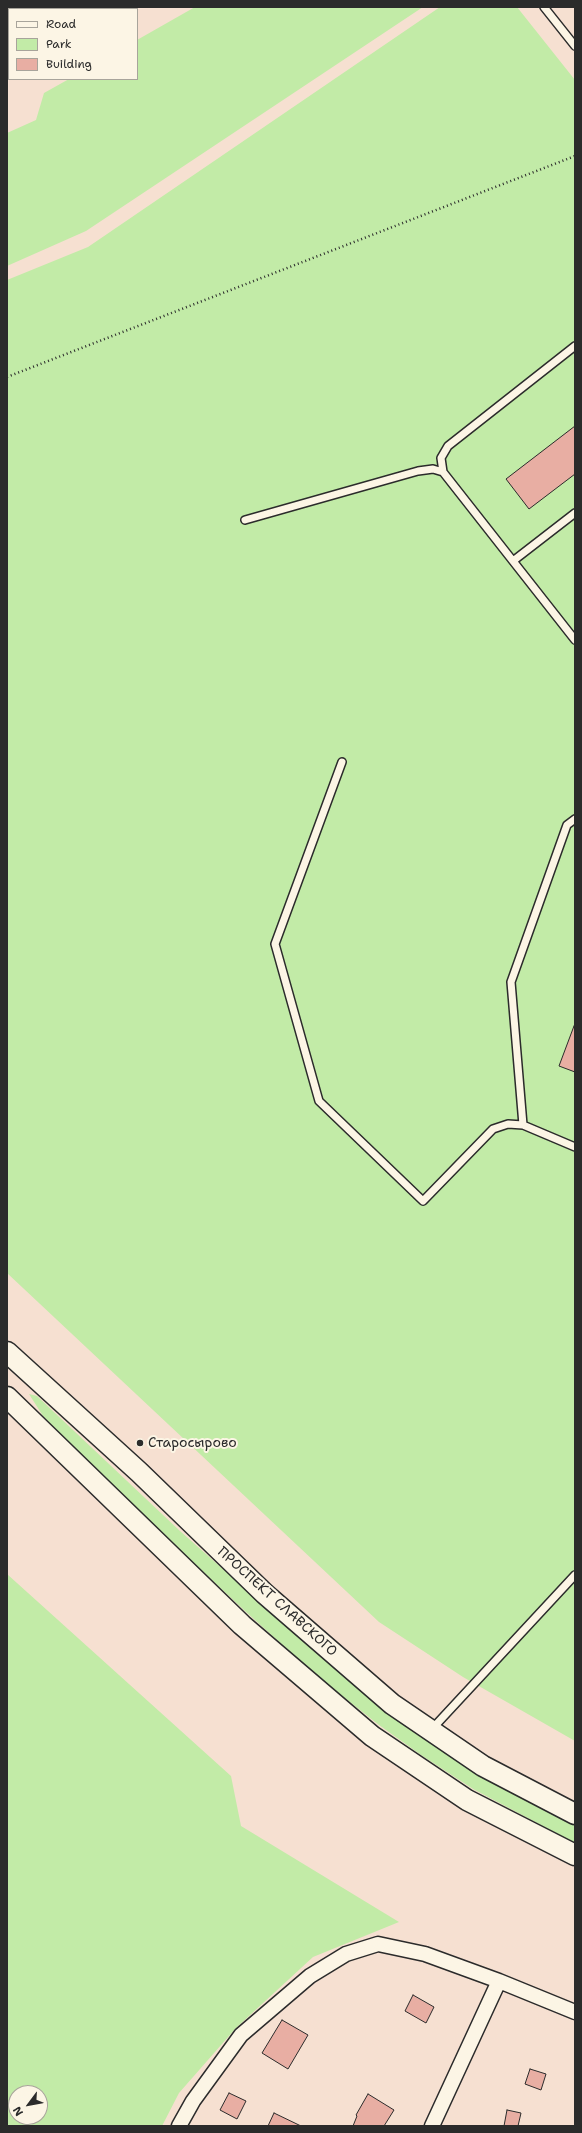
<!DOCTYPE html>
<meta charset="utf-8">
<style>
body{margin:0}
#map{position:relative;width:582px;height:2133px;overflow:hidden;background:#f6e0d1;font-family:"Shantell Sans",sans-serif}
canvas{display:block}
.frame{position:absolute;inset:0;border:8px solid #2b2b2b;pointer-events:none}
.legend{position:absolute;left:8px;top:8px;width:130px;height:72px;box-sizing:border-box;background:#fcf5e5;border:1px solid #a8a49b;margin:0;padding:5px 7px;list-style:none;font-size:12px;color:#2b2b2b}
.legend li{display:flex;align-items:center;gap:8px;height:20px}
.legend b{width:20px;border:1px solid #a8a49b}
.north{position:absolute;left:8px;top:2085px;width:40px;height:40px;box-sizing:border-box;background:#fcf5e5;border:1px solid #a8a49b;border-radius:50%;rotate:238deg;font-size:11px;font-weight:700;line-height:16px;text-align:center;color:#2b2b2b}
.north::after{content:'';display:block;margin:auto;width:14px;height:18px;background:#2b2b2b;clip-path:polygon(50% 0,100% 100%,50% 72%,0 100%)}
</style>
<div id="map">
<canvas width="582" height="2133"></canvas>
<div class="frame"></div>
<ul class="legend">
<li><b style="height:5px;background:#fcf5e5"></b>Road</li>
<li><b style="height:11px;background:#c2eba7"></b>Park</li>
<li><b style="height:11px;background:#e8aea3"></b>Building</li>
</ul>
<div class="north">N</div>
</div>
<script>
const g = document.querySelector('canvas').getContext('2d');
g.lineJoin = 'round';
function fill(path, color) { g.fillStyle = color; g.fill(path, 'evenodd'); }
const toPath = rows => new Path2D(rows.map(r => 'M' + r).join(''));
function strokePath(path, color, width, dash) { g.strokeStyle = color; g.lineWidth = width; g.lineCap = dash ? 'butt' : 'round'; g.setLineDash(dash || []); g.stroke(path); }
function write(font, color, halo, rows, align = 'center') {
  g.font = font + ' "Shantell Sans",sans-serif'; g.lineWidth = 4; g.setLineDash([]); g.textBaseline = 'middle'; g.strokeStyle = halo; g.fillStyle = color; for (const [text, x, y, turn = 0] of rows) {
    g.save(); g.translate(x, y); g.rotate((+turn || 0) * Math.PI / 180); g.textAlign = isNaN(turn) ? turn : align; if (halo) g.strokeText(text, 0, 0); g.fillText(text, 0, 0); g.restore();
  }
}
fill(toPath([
 [195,7,423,7,86,231,7,266,7,133,36,120,44,93,69,79,137,79,137,40],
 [440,7,517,7,575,80,575,1741,463,1677,379,1622,7,1273,7,280,88,247],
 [29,1394,37,1396,180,1531,328,1662,575,1822,575,1843,473,1789,421,1755,379,1725,318,1677,246,1612,101,1476,43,1416],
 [7,1574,231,1776,241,1826,399,1922,313,1957,236,2028,179,2093,162,2126,7,2126],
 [16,2093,40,2093,40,2117,16,2117]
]), '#c2eba7');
const building = toPath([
 [575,426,575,474,529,509,506,479,575,426],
 [574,1026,575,1026,575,1072,559,1066,574,1026],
 [413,1995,434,2007,426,2023,405,2011,413,1995],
 [282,2020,308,2035,288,2069,262,2053,282,2020],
 [530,2069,546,2074,541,2090,525,2084,530,2069],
 [229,2093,246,2101,237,2119,220,2110,229,2093],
 [368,2094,394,2110,384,2126,353,2126,357,2116,356,2115,368,2094],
 [507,2110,521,2113,518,2126,504,2126,507,2110],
 [274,2113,301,2126,268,2126,274,2113]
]);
fill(building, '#e8aea3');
strokePath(building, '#2b2b2b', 1);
const service = toPath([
 [544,7,575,46],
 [575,346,448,446,441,458,443,472,575,640],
 [245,520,418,471,433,469,443,472],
 [513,561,575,513],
 [342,762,275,944,319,1101,423,1201,493,1129,508,1124,523,1125],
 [575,819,567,825,511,982,523,1125,575,1147],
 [432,1729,575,1575]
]);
const minor = toPath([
 [179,2126,193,2101,241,2035,310,1976,346,1954,378,1944,425,1954,499,1981],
 [432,2126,499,1981,575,2012]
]);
const secondary = toPath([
 [7,1352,139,1472,265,1594,392,1704,483,1766,575,1814],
 [7,1397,242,1625,372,1736,467,1800,575,1855]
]);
strokePath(service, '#2b2b2b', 10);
strokePath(minor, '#2b2b2b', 17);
strokePath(secondary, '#2b2b2b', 23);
strokePath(toPath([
 [7,377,575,156]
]), '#2b2b2b', 2.5, [1, 3]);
strokePath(service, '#fcf5e5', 7);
strokePath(minor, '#fcf5e5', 14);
strokePath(secondary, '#fcf5e5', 20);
strokePath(toPath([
 [35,9,39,7],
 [66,9,70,7],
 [106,9,110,7],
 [7,24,9,23],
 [7,40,9,39],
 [7,63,9,62]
]), '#2b2b2b', 3, [6, 3]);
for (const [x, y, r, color] of [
 [140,1443,4,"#2b2b2b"]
]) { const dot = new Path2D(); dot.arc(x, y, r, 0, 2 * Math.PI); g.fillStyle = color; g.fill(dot); strokePath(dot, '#fcf5e5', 1.5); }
write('14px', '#2b2b2b', '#fcf5e5', [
 ["Старосырово",148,1443]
], 'left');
write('14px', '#2b2b2b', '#fcf5e5', [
 ["ПРОСПЕКТ СЛАВСКОГО",277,1602,42]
]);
</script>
